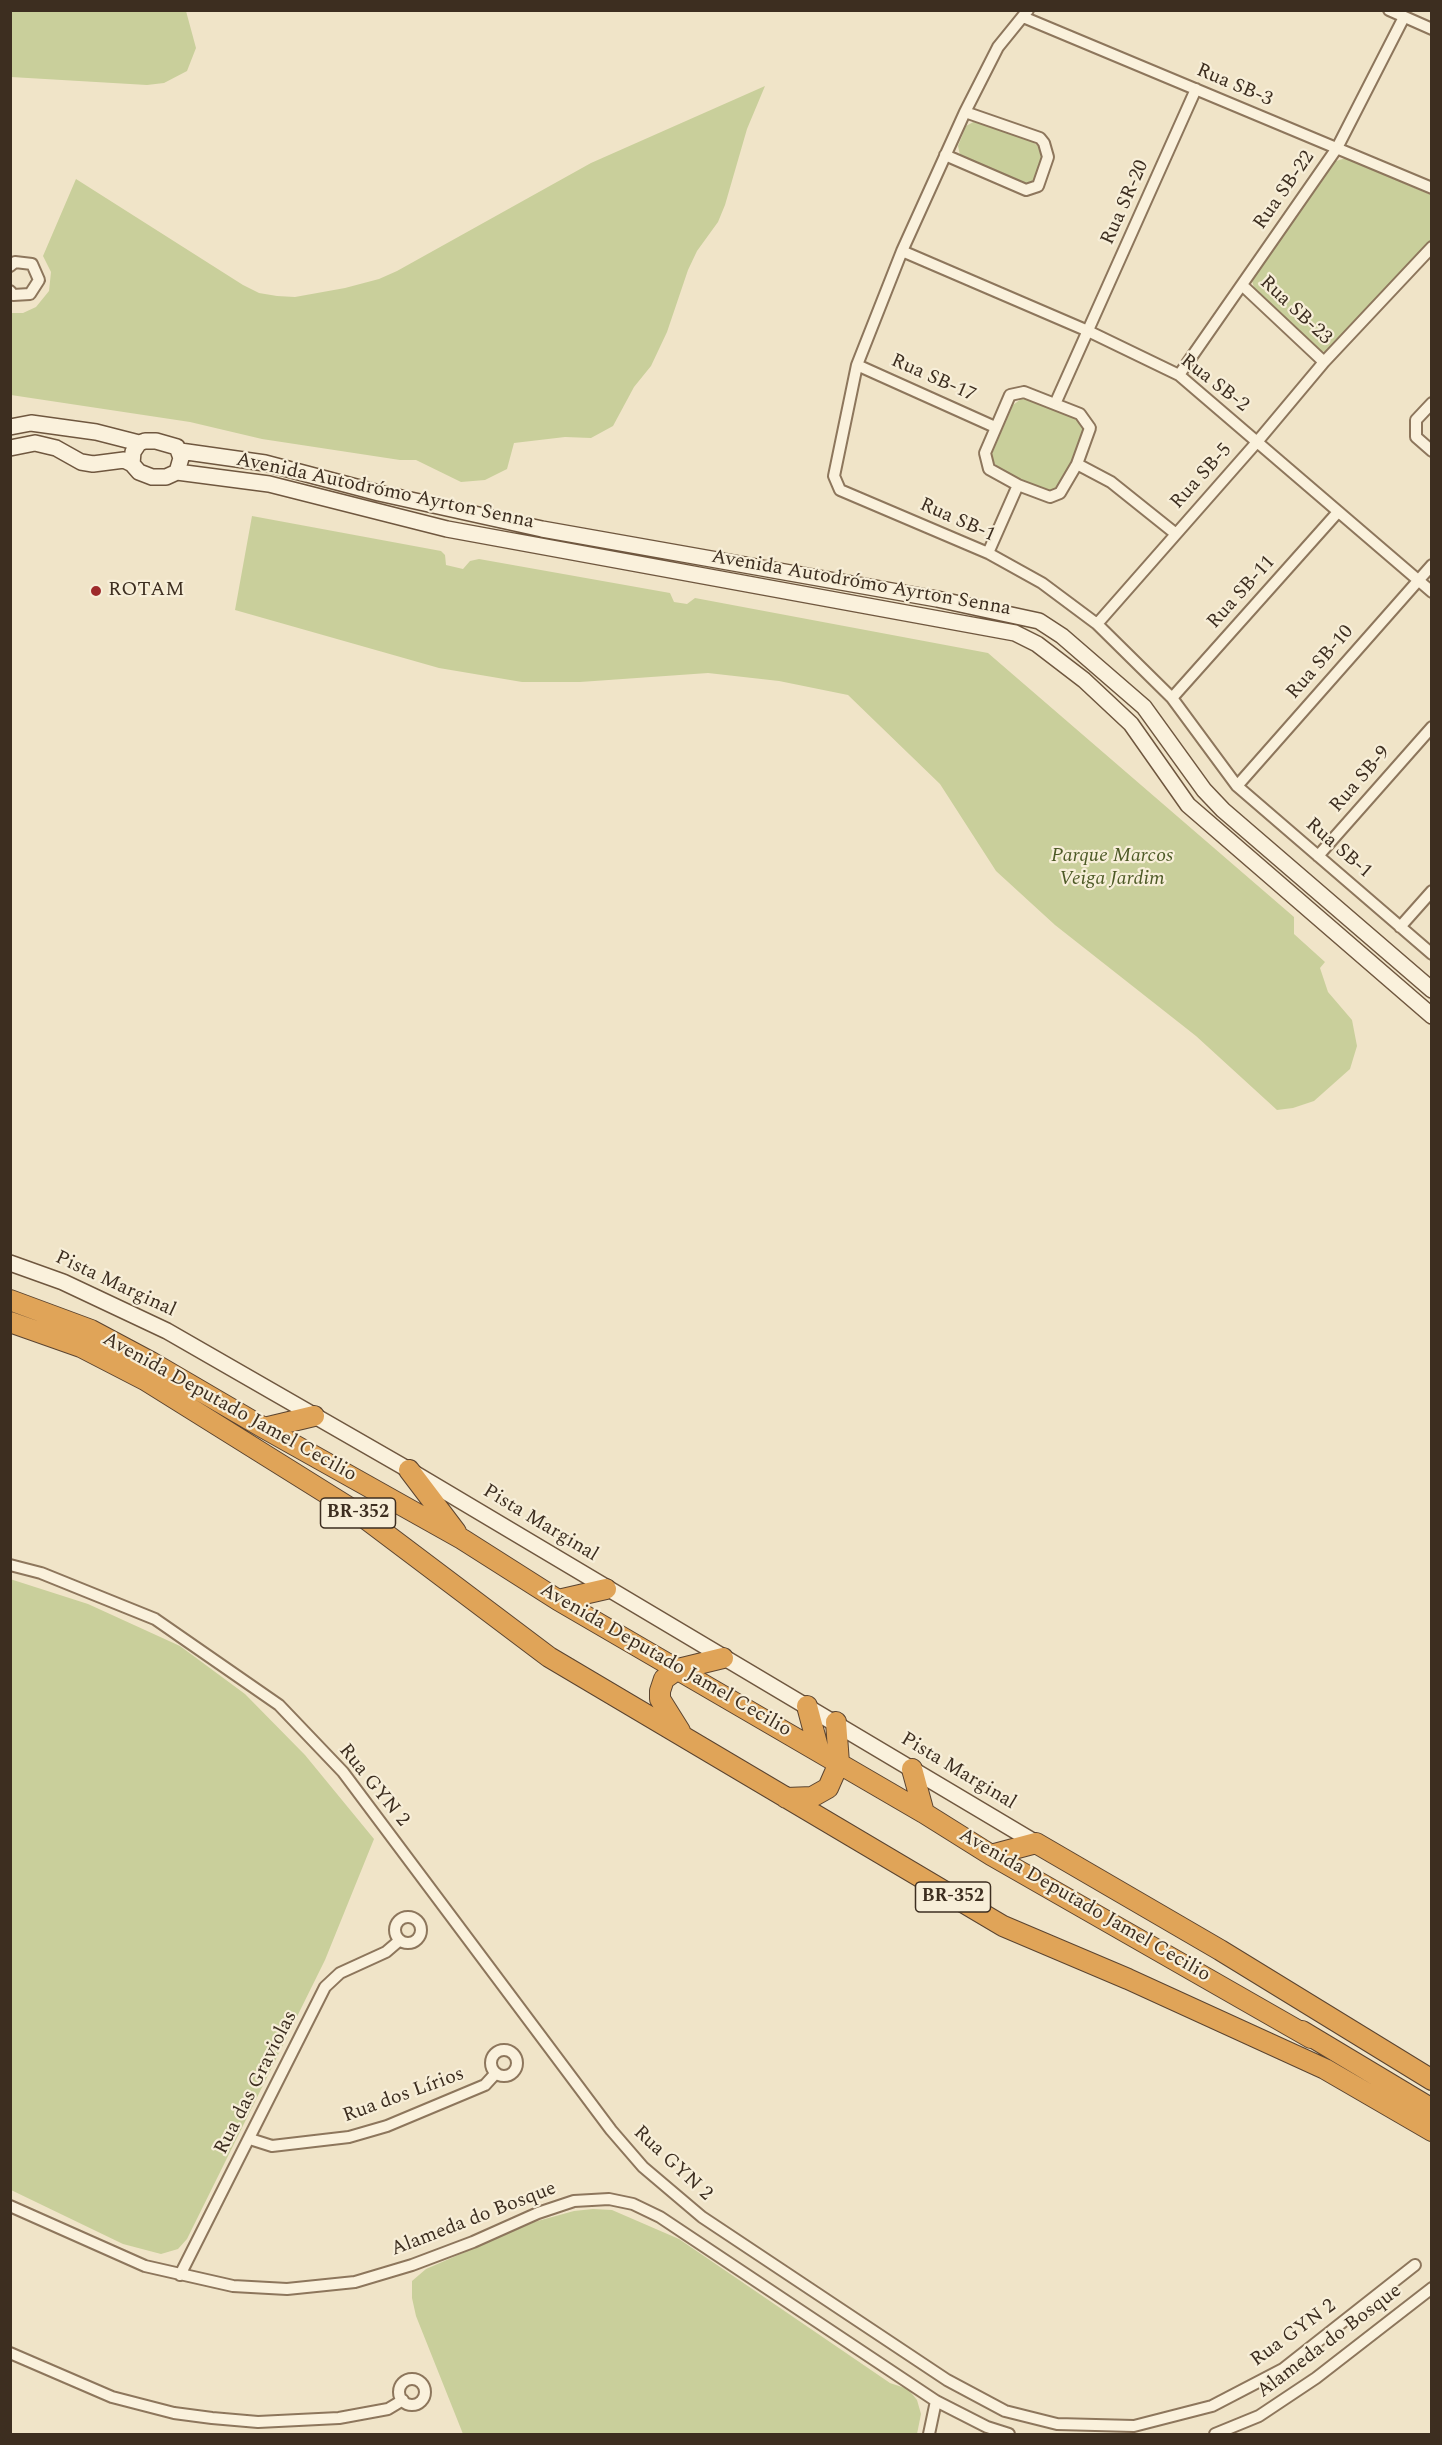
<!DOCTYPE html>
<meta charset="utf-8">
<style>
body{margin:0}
#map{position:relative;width:1442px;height:2445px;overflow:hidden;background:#f0e4c8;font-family:Spectral,serif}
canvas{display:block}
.frame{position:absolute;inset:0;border:12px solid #3d2e20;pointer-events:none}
</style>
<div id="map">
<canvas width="1442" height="2445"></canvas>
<div class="frame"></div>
</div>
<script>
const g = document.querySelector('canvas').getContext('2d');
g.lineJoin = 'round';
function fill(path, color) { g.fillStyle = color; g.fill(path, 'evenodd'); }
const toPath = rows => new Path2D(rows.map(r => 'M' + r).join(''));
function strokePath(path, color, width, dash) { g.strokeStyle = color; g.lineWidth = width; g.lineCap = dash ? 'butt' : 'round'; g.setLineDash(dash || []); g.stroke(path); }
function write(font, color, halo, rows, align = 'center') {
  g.font = font + ' Spectral,serif'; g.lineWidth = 4.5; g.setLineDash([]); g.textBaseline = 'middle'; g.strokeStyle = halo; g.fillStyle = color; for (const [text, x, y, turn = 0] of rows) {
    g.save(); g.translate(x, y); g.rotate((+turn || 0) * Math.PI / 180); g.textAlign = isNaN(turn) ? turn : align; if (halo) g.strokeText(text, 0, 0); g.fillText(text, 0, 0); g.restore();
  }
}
fill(toPath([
 [10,11,186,11,196,48,187,71,164,83,147,85,11,77],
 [765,86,747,129,725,205,718,222,697,251,688,270,667,332,651,366,634,387,613,426,591,438,565,437,514,443,507,469,485,480,461,482,416,460,400,460,262,439,190,422,11,395,11,313,23,313,36,307,49,291,51,272,43,256,76,179,243,285,259,293,277,296,295,297,345,288,379,279,397,271,591,163],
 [975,121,1033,142,1039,147,1044,159,1034,181,1026,184,960,155,958,146,966,126],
 [1346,158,1431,195,1431,243,1328,352,1325,352,1320,351,1255,291,1252,281,1336,161],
 [1028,398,1078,420,1083,427,1084,436,1060,486,1054,490,1046,491,1000,470,992,460,991,456,1013,405,1021,399],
 [252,516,441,551,445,555,446,565,463,569,470,561,479,559,670,593,674,602,687,604,695,598,988,653,1294,917,1294,934,1325,962,1320,968,1328,992,1352,1020,1357,1046,1350,1069,1314,1101,1293,1108,1277,1110,1196,1036,1055,925,996,871,940,784,848,695,779,681,708,673,580,682,522,682,439,668,235,610],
 [10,1579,88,1604,180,1646,245,1694,305,1755,374,1839,325,1960,187,2239,178,2249,161,2254,123,2244,11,2190],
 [593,2209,612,2210,679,2239,890,2383,908,2389,917,2400,921,2414,917,2434,463,2434,416,2316,412,2298,412,2281,426,2269,534,2222,574,2211]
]), '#c9cf9b');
const street = toPath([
 [1028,10,998,47,965,112,902,251,857,365,834,476,840,490,988,553,1042,583,1097,624,1172,698,1237,786,1432,954],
 [1389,10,1432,29],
 [1023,17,1432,188],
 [945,155,1026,190,1038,186,1048,157,1044,143,1040,138,965,112],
 [902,251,1088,331,1179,375,1432,592],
 [10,266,15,262,32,264,39,280,30,294,13,295,10,291],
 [1242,285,1324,362],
 [857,365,995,427],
 [1179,375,1337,148,1404,17],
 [1024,392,1080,414,1090,428,1077,464,1060,493,1050,497,1018,485,989,469,985,453,1010,395,1024,392],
 [1432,403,1416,420,1416,437,1432,451],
 [1055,404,1196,89],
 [1077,464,1111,482,1176,534],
 [988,553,1018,485],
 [1097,624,1257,442,1324,362,1432,247],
 [1172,698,1338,512],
 [1237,786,1432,565],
 [1318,856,1432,727],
 [1400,927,1432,891],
 [10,1565,41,1573,155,1619,279,1705,343,1772,611,2130,643,2167,702,2217,947,2380,1005,2411,1057,2424,1134,2426,1212,2406,1283,2369,1415,2265],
 '395 1930a13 13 0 1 1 26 0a13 13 0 1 1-26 0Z',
 '491 2063a13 13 0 1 1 26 0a13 13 0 1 1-26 0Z',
 [250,2139,272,2146,349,2137,387,2126,485,2085,496,2073],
 [10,2206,145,2266,233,2286,287,2289,355,2282,412,2265,473,2242,538,2213,574,2201,609,2199,633,2204,660,2217,936,2401,987,2427,1009,2434],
 [180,2275,325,1987,340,1973,386,1952,400,1940],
 [10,2353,112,2397,174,2413,212,2418,258,2422,339,2418,388,2409,403,2400],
 '399 2392a13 13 0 1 1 26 0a13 13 0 1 1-26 0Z',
 [929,2434,936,2401],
 [1215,2434,1259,2416,1316,2378,1432,2288]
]);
const secondary = toPath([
 [10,427,31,423,96,432,139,443],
 [145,441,156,441,177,447,181,458,177,472,166,477,152,477,139,472,132,464,133,452,139,443,145,441],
 [10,448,35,443,56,448,81,462,93,464,124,460,132,464],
 [180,451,265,463,379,493,542,529,937,599,1039,621,1062,636,1144,707,1204,790,1223,810,1432,990],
 [177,472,269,484,447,529,1015,633,1037,644,1084,680,1131,724,1188,805,1432,1016],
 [10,1263,63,1282,167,1331,409,1470,1036,1843]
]);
const highway = toPath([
 [10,1300,91,1330,151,1362,264,1428,462,1539,558,1600,924,1813,991,1855,1311,2038],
 [10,1322,81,1347,145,1380,358,1513,549,1657,1003,1926,1128,1979,1325,2069,1432,2131],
 [264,1428,314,1416],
 [409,1470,456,1532],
 [558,1600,606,1589],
 [807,1706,819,1751],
 [680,1731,660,1699,660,1691,664,1679,678,1669,723,1658],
 [912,1769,924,1813],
 [786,1798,812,1797,828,1788,839,1763,836,1722],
 [991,1855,1036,1843,1220,1950,1432,2080],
 [1302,2031,1432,2109]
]);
strokePath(street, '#8d765c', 14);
strokePath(secondary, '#6f573f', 18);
strokePath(highway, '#5b4430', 22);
strokePath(street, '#faf1dc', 10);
strokePath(secondary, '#faf1dc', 15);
strokePath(highway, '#e0a458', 20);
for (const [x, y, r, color] of [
 [96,591,6,"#9e2a2b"]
]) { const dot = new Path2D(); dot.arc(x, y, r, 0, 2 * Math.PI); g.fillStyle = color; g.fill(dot); strokePath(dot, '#f7eed8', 2); }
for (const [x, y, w] of [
 [358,1513,75],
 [953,1897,75]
]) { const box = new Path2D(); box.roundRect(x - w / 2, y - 15, w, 30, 4.5); g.fillStyle = '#f7eed8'; g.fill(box); strokePath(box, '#3d2e20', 1.5); }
write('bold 18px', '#3d2e20', null, [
 ["BR-352",358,1513],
 ["BR-352",953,1897]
]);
write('20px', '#3d2e20', '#f7eed8', [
 ["Rua SB-3",1234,86,23],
 ["Rua SB-22",1285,191,-55],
 ["Rua SR-20",1126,203,-66],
 ["Rua SB-23",1295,311,43],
 ["Rua SB-17",933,379,24],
 ["Rua SB-2",1214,384,38],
 ["Rua SB-5",1202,477,-48],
 ["Avenida Autodrómo Ayrton Senna",385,492,12],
 ["Rua SB-1",957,521,24],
 ["Avenida Autodrómo Ayrton Senna",861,584,10],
 ["Rua SB-11",1242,593,-48],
 ["Rua SB-10",1321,663,-49],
 ["Rua SB-9",1361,780,-49],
 ["Rua SB-1",1338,849,41],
 ["Pista Marginal",115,1285,25],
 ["Avenida Deputado Jamel Cecilio",229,1408,29],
 ["Pista Marginal",540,1524,31],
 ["Avenida Deputado Jamel Cecilio",665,1661,30],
 ["Pista Marginal",958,1772,31],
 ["Rua GYN 2",373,1786,51],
 ["Avenida Deputado Jamel Cecilio",1084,1906,30],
 ["Rua das Graviolas",257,2083,-63],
 ["Rua dos Lírios",404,2096,-20],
 ["Rua GYN 2",672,2164,43],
 ["Alameda do Bosque",474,2220,-21],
 ["Rua GYN 2",1294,2334,-36],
 ["Alameda do Bosque",1330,2342,-37]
]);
write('20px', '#3d2e20', '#f7eed8', [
 ["ROTAM",108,591]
], 'left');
write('italic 20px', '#4d5a26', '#f7eed8', [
 ["Parque Marcos",1112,857],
 ["Veiga Jardim",1112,880]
]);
</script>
